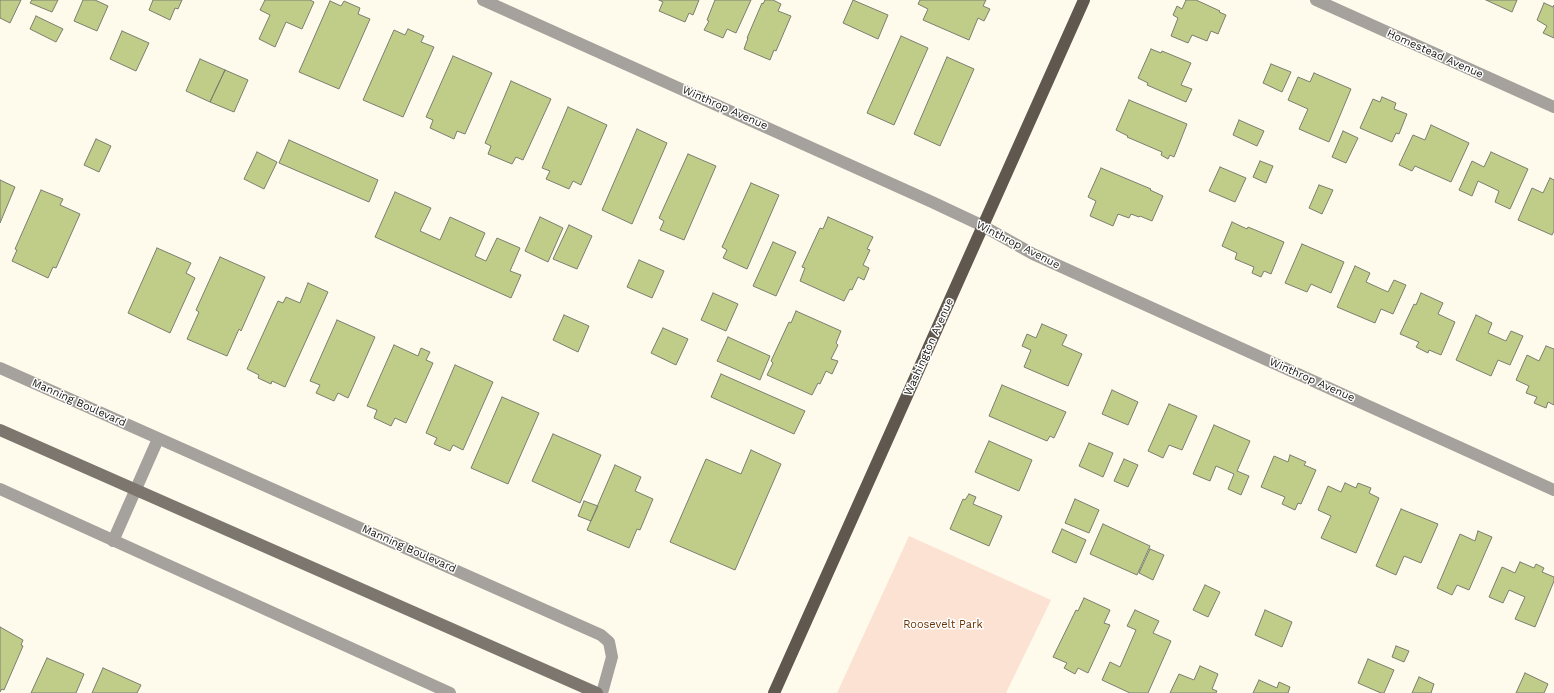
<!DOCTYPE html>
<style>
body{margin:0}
canvas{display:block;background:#fffbec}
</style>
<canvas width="1554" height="693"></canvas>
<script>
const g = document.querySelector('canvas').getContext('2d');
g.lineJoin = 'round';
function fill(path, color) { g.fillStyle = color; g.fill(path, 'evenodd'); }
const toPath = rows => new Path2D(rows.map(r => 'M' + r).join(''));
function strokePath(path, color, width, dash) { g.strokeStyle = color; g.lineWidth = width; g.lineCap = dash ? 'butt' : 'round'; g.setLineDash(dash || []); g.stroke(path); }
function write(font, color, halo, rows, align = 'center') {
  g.font = font + ' "Work Sans",sans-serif'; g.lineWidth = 3; g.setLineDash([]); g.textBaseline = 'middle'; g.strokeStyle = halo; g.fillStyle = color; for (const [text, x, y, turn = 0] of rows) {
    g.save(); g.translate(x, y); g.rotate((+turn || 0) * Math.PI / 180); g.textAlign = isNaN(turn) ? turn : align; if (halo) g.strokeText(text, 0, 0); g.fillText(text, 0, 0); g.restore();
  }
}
fill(toPath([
 [909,536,1051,600,1006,693,837,693]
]), '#fbe2d3');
const building = toPath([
 [0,0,21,0,10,23,0,18,0,0],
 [32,0,58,0,52,12,30,3,32,0],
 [83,0,95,0,108,6,97,31,74,21,83,0],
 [153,0,182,0,178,9,175,8,170,20,149,10,153,0],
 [265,0,310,0,314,2,302,29,286,22,275,47,259,39,270,15,260,10,265,0],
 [659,0,699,0,693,15,689,13,685,22,659,11,663,2,659,0],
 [715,0,751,0,736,33,727,29,723,38,704,30,709,21,707,20,715,0],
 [765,0,773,0,781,4,778,11,791,16,776,51,774,50,770,60,744,49,748,38,747,38,762,3,763,4,765,0],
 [853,0,888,15,878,39,843,23,853,0],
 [920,0,986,0,983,6,990,9,984,21,978,18,969,40,923,20,928,9,918,4,920,0],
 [1186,0,1196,0,1220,11,1219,12,1226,15,1218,34,1211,31,1207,41,1192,35,1188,43,1171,36,1178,18,1173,15,1177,6,1182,9,1186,0],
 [1486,0,1517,0,1512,12,1486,0],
 [330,1,341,6,344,1,360,8,358,14,370,19,339,89,299,72,330,1],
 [1544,3,1553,7,1554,5,1554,38,1543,33,1547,26,1537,20,1544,3],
 [36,16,63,29,56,42,30,29,36,16],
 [408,29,424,36,421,42,434,47,403,117,363,100,394,30,405,35,408,29],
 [122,31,149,43,136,71,110,59,122,31],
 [901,36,928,48,894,125,867,113,901,36],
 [1151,49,1161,53,1162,51,1191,63,1181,85,1192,89,1186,102,1147,85,1148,83,1138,78,1151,49],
 [453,56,492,73,465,134,457,131,454,139,430,128,433,120,426,117,453,56],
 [947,57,974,69,940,146,914,134,947,57],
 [200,59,225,70,210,102,186,91,200,59],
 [1271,64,1291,72,1282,92,1263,83,1271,64],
 [225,70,248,80,234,112,210,102,225,70],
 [1314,73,1351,89,1329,142,1299,129,1308,109,1288,100,1298,77,1310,82,1314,73],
 [511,81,551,99,523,160,516,157,512,164,488,154,491,146,485,143,511,81],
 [1382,97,1396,103,1394,109,1407,114,1399,134,1396,133,1392,142,1360,128,1373,99,1380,102,1382,97],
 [1129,100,1187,124,1174,157,1170,155,1168,159,1161,155,1162,152,1127,137,1128,136,1116,130,1129,100],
 [568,107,607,125,581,185,573,181,569,189,546,179,550,171,542,168,568,107],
 [1239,120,1264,131,1257,146,1233,135,1239,120],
 [1431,125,1469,143,1451,182,1415,166,1412,171,1399,165,1413,135,1425,140,1431,125],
 [637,129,667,143,632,224,602,210,637,129],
 [1343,131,1358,138,1346,163,1332,157,1343,131],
 [96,139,111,146,99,172,84,165,96,139],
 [289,140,378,180,369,202,279,163,289,140],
 [257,152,277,162,264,189,244,179,257,152],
 [1491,152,1528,169,1510,209,1495,202,1499,191,1478,181,1472,196,1459,190,1472,161,1484,167,1491,152],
 [688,154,716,166,684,240,660,230,664,221,659,218,688,154],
 [1260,161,1273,166,1266,183,1253,177,1260,161],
 [1220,167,1246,178,1235,202,1209,191,1220,167],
 [1101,168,1151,189,1150,190,1163,196,1152,221,1140,216,1139,217,1131,214,1129,218,1118,214,1113,226,1090,216,1096,201,1088,197,1101,168],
 [1550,178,1554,180,1554,231,1552,235,1518,220,1532,188,1543,193,1550,178],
 [0,180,15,187,0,223,0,180],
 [751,183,779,195,747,269,723,258,727,250,722,247,751,183],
 [1319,185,1333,190,1322,214,1309,208,1319,185],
 [41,190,63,199,60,205,80,214,56,268,53,267,48,278,12,261,17,250,15,249,41,190],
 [395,192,431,208,420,231,440,240,450,217,485,233,475,256,486,261,497,238,520,248,510,271,521,275,511,298,375,237,395,192],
 [540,217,563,228,548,262,525,251,540,217],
 [828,217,873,237,867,249,870,250,863,265,869,268,864,280,858,277,852,290,850,289,844,301,800,281,805,268,802,267,820,228,823,229,828,217],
 [1232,222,1247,229,1248,227,1284,242,1271,274,1264,271,1261,277,1252,273,1254,267,1235,259,1237,253,1222,246,1232,222],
 [569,225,592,236,577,269,553,259,569,225],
 [773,242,796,252,776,296,753,286,773,242],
 [1302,244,1344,262,1331,293,1311,284,1307,292,1285,283,1302,244],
 [157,248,191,263,186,273,195,278,170,333,128,313,157,248],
 [220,257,265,277,241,331,239,329,227,356,187,339,199,312,196,310,220,257],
 [639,260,664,271,652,298,627,287,639,260],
 [1355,266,1370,273,1366,282,1388,292,1394,280,1406,285,1393,314,1381,309,1375,323,1337,307,1355,266],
 [308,283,328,292,285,387,272,381,271,384,258,378,259,375,247,369,278,301,283,303,286,297,300,303,308,283],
 [713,293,738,304,726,331,701,320,713,293],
 [1421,293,1443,303,1438,314,1455,322,1441,355,1429,350,1428,353,1416,347,1419,342,1400,334,1414,304,1416,305,1421,293],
 [796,311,841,331,836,343,838,345,831,359,838,361,832,374,826,371,820,384,818,383,812,395,767,375,773,363,771,361,789,322,791,323,796,311],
 [564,315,589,326,578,352,553,340,564,315],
 [1476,315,1492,323,1488,333,1506,341,1511,331,1523,336,1510,365,1498,360,1491,376,1456,360,1476,315],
 [337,320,375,337,348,398,338,393,334,401,316,393,320,385,310,381,337,320],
 [1042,324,1067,335,1062,345,1082,354,1068,386,1024,367,1031,350,1022,346,1027,334,1036,338,1042,324],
 [663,328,688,339,676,365,651,353,663,328],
 [728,337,770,356,760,380,717,361,728,337],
 [394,345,418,356,421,348,430,352,426,360,433,363,406,423,395,418,391,426,374,418,377,410,367,406,394,345],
 [1546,346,1554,349,1554,405,1548,402,1546,408,1534,403,1537,397,1526,393,1529,386,1516,380,1527,355,1539,361,1546,346],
 [455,365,493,382,463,450,453,445,450,451,434,444,437,438,426,433,455,365],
 [721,374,805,411,794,434,711,397,721,374],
 [1002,385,1066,412,1054,438,1050,436,1047,441,989,416,1002,385],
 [1112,390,1138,402,1128,425,1102,414,1112,390],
 [502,397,539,413,508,484,471,468,502,397],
 [1169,404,1197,416,1182,450,1169,445,1163,458,1148,451,1169,404],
 [1214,425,1250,441,1237,471,1249,476,1241,495,1228,489,1234,474,1216,466,1210,481,1193,474,1214,425],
 [553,434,601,455,580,503,532,481,553,434],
 [989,441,1032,460,1019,491,975,472,989,441],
 [1089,443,1113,453,1103,477,1079,466,1089,443],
 [751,450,781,464,735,570,670,542,706,459,741,474,751,450],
 [1290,455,1306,462,1304,465,1316,470,1301,504,1298,503,1295,510,1282,504,1285,497,1261,487,1274,456,1288,462,1290,455],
 [1124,459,1138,465,1128,487,1114,481,1124,459],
 [615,465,641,477,635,491,653,499,640,530,637,529,629,548,587,530,615,465],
 [1345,483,1356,488,1358,483,1371,488,1369,493,1379,498,1356,553,1321,538,1331,516,1318,510,1328,486,1341,492,1345,483],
 [969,494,976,497,973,504,1002,516,989,546,950,529,963,499,965,500,969,494],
 [1075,499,1099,510,1089,533,1065,523,1075,499],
 [584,501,598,506,591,521,578,516,584,501],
 [1401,509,1438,524,1421,563,1404,556,1396,575,1376,566,1401,509],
 [1103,524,1150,546,1137,575,1090,554,1103,524],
 [1062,529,1086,540,1076,563,1052,552,1062,529],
 [1478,531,1492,537,1469,590,1457,585,1452,595,1437,588,1460,534,1475,541,1478,531],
 [1150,549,1164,555,1153,580,1139,573,1150,549],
 [1520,562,1534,568,1536,564,1544,568,1542,572,1554,577,1554,581,1535,627,1515,619,1525,597,1509,590,1503,603,1489,597,1502,567,1515,573,1520,562],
 [1205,585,1220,592,1208,617,1193,610,1205,585],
 [1084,598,1110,610,1104,623,1110,625,1088,673,1078,668,1075,674,1064,668,1067,663,1053,657,1076,610,1078,611,1084,598],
 [1135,610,1159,621,1153,633,1171,641,1148,693,1130,693,1102,680,1110,662,1120,667,1136,630,1127,626,1135,610],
 [1265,610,1292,622,1282,647,1255,635,1265,610],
 [0,627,23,640,21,645,23,646,4,690,2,689,0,692,0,627],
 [1396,646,1409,651,1404,662,1392,657,1396,646],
 [47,658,84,674,76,693,31,693,47,658],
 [1368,659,1394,670,1384,693,1381,693,1358,683,1368,659],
 [1200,666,1218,674,1212,689,1217,691,1216,693,1170,693,1179,674,1194,680,1200,666],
 [103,668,141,685,137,693,92,693,103,668],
 [1525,673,1548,684,1544,693,1516,693,1525,673],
 [1419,677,1434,684,1431,693,1412,693,1419,677],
 [1259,680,1277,688,1279,682,1290,687,1288,693,1253,693,1259,680]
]);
fill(building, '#c0cd89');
strokePath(building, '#7b7e70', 1);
strokePath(toPath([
 [483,0,932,202,983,226,1033,254,1554,490],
 [1316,0,1554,107],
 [0,368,601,635,609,642,612,657,602,693],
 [0,489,450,693],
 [113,541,158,439]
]), '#a5a19c', 12);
strokePath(toPath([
 [0,430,597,693]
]), '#7c766f', 12);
strokePath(toPath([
 [774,693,1084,0]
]), '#60584f', 12);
write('11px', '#15130e', '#fff', [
 ["Homestead Avenue",1435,54,24],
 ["Winthrop Avenue",725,108,24],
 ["Winthrop Avenue",1018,245,27],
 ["Washington Avenue",929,347,-66],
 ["Winthrop Avenue",1312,380,24],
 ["Manning Boulevard",79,403,24],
 ["Manning Boulevard",409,549,24]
]);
write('11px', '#6a3200', '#fff', [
 ["Roosevelt Park",943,625]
]);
</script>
